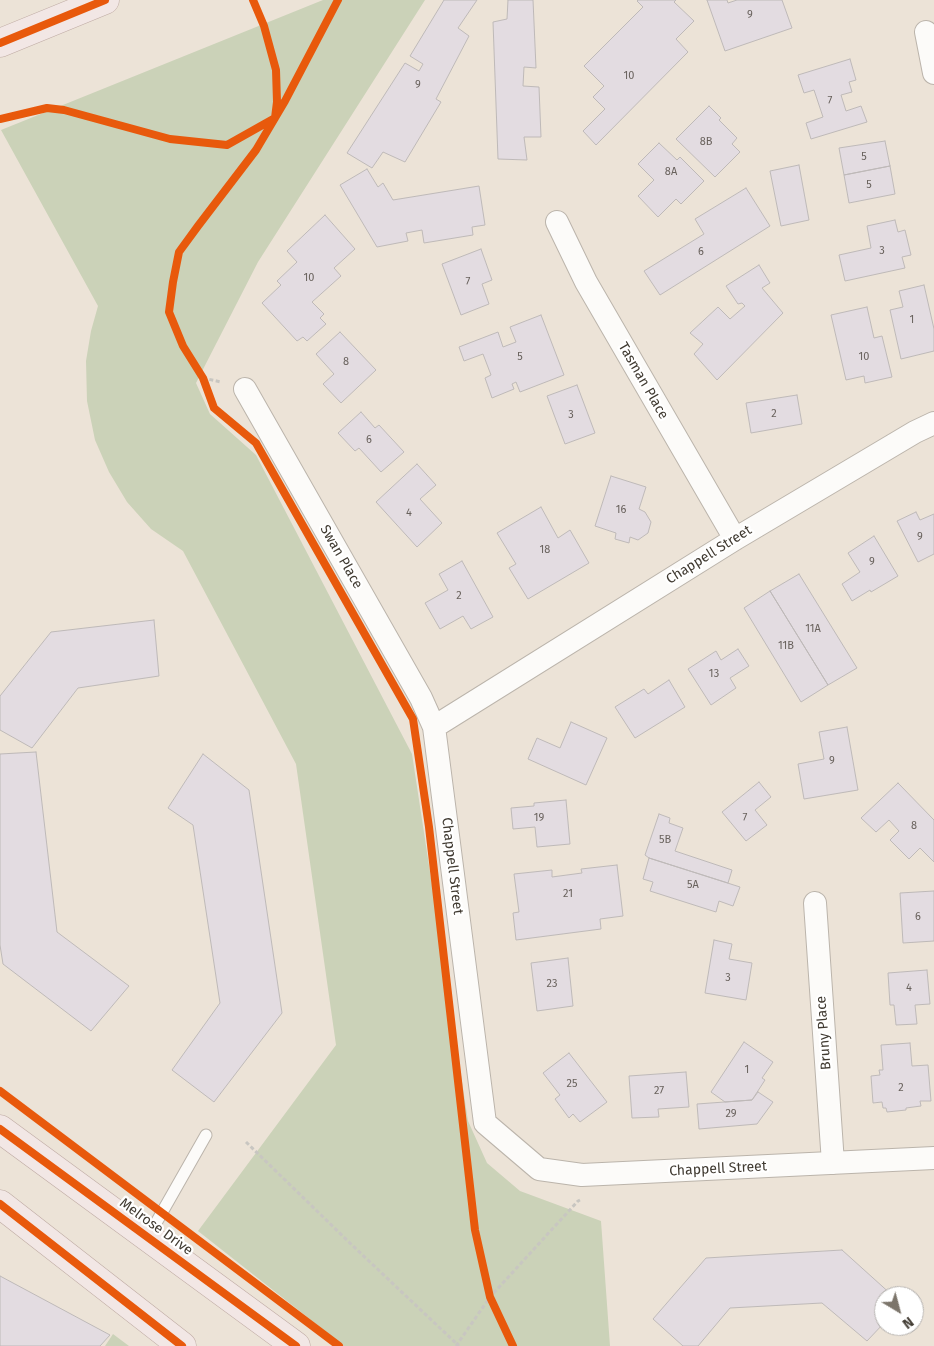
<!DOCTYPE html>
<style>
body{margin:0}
#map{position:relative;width:934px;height:1346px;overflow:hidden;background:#ece3d7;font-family:"Fira Sans",sans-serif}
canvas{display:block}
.north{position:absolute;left:874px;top:1286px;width:50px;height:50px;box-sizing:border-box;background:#fff;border:1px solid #b3b0ad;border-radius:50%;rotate:143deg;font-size:14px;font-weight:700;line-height:20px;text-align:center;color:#403a31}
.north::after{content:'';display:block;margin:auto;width:18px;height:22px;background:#7c756b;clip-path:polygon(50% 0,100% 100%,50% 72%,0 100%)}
</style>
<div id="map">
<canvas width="934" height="1346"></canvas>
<div class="north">N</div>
</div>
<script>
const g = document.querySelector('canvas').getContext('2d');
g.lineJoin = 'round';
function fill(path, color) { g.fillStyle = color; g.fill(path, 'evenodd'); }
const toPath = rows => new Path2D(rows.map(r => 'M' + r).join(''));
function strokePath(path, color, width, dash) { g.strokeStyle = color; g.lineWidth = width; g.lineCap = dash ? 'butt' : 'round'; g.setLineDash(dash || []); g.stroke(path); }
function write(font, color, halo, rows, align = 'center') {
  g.font = font + ' "Fira Sans",sans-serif'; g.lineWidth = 4.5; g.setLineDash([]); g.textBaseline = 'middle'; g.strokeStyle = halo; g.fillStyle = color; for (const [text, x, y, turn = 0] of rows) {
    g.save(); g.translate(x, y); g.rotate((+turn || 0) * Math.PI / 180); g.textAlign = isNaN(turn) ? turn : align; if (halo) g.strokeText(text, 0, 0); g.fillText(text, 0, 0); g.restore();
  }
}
fill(toPath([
 [323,0,425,0,258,262,196,383,210,414,256,455,412,754,468,1121,487,1163,520,1191,601,1221,610,1346,344,1346,198,1231,336,1045,296,764,183,551,151,529,127,502,109,472,95,440,87,401,86,361,91,331,98,306,1,130],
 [113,1334,129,1346,105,1346]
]), '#cbd2b8');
const building = toPath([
 [444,0,477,0,458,28,469,36,436,99,441,102,405,162,383,152,372,168,347,153,405,63,419,71,423,64,410,56,444,0],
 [508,0,533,0,536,68,524,67,523,86,539,87,541,137,524,137,527,160,498,159,493,22,507,19,508,0],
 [638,0,676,0,674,2,694,21,676,39,688,52,596,145,583,131,605,109,593,97,604,86,584,66,643,7,637,1,638,0],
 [707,0,727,0,728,3,737,0,782,0,792,28,725,51,707,0],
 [850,59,856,80,849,82,852,92,841,95,846,111,861,106,867,122,811,139,806,123,823,117,814,90,804,93,798,75,850,59],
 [709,106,721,118,719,120,737,138,732,144,740,152,715,177,676,139,709,106],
 [885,141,890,166,844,175,839,148,885,141],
 [659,143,677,160,680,157,704,181,681,204,676,199,658,217,638,196,654,180,638,164,659,143],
 [799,165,809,220,781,226,770,171,799,165],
 [890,166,895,194,849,203,844,175,890,166],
 [367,169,378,187,383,183,393,200,479,186,485,225,472,227,473,235,424,243,422,230,406,233,408,241,377,247,340,185,367,169],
 [746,188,770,226,660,295,644,271,704,234,695,219,746,188],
 [325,215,355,249,334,268,341,276,312,302,324,314,320,318,326,324,307,341,303,337,297,341,262,303,281,285,277,281,297,262,287,251,325,215],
 [895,220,898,232,905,230,911,255,902,257,905,268,845,281,839,255,871,248,867,226,895,220],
 [481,249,492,280,482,284,489,304,461,315,442,264,481,249],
 [759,265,770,283,762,288,783,313,717,380,694,354,703,344,690,333,718,307,730,319,745,306,742,303,738,304,726,286,759,265],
 [924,285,934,329,934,351,901,359,890,310,903,307,899,291,924,285],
 [867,307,874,338,882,336,892,377,865,383,864,376,846,380,831,315,867,307],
 [541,315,564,375,520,392,516,382,512,384,514,389,492,398,485,378,491,375,483,354,464,361,459,347,498,332,503,347,516,342,510,327,541,315],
 [340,332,376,370,341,403,323,384,334,374,316,354,340,332],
 [577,385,595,433,565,444,547,396,577,385],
 [797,395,802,424,751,433,746,403,797,395],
 [361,412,375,428,379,425,404,452,381,472,359,448,355,451,338,433,361,412],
 [417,464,436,485,420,499,442,523,417,547,376,502,417,464],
 [611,476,646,487,639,509,645,512,651,522,648,533,638,540,630,537,629,543,615,539,616,533,595,526,611,476],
 [541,507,558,538,570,530,589,563,528,599,509,568,516,564,497,533,541,507],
 [916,512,920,520,934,514,934,554,918,562,897,521,916,512],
 [874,536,898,576,871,592,870,590,852,601,842,584,860,572,848,553,874,536],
 [462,561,493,617,471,629,463,616,440,629,425,603,448,590,439,574,462,561],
 [799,574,857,668,828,685,770,591,799,574],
 [770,591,828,685,801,702,744,608,770,591],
 [154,620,159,676,78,688,32,748,0,730,0,696,51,632,154,620],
 [738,649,749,666,730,678,736,688,711,705,688,669,716,651,721,660,738,649],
 [669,680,685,707,635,738,615,707,644,689,648,694,669,680],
 [571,722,607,738,586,785,528,759,537,738,560,748,571,722],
 [847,727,858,790,804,799,798,764,824,759,819,732,847,727],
 [36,752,57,932,129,986,91,1031,3,964,0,945,0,754,36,752],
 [203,754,249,790,282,1013,214,1102,172,1070,220,1003,193,825,168,808,203,754],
 [759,782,771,797,755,810,767,825,746,841,722,812,759,782],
 [898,783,934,820,934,862,920,848,909,859,890,840,899,831,889,820,876,832,861,818,898,783],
 [566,800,570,844,537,847,535,827,513,829,511,808,534,806,534,803,566,800],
 [659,814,670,818,669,823,683,828,675,851,732,870,728,883,649,858,645,855,659,814],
 [649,858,740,887,733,906,719,901,716,912,650,891,653,882,643,879,649,858],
 [617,865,623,916,600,919,601,929,516,940,513,913,519,912,514,874,552,870,552,877,582,873,581,869,617,865],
 [934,891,934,941,903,943,900,893,934,891],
 [714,940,732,944,729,959,752,963,746,1000,705,993,714,940],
 [568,958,573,1006,537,1011,531,963,568,958],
 [927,970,930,1004,915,1005,917,1024,896,1025,894,1005,890,1005,888,973,927,970],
 [744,1042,773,1062,762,1078,765,1080,752,1100,725,1102,711,1092,744,1042],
 [910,1043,912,1066,928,1065,931,1101,920,1101,921,1106,906,1108,906,1110,887,1112,886,1108,883,1108,882,1102,873,1103,871,1076,880,1075,879,1070,883,1070,881,1045,910,1043],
 [569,1053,607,1102,580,1122,573,1114,569,1118,555,1099,560,1095,543,1073,569,1053],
 [686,1072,689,1107,658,1109,659,1117,632,1118,629,1076,686,1072],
 [758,1092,773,1102,757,1124,699,1129,697,1104,752,1100,758,1092],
 [842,1250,893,1296,884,1296,884,1323,867,1341,822,1303,730,1308,698,1346,683,1346,653,1319,706,1258,842,1250],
 [0,1276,110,1335,100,1346,0,1346,0,1276]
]);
fill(building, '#e3dce1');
strokePath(building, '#beb9b8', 1);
const lane = toPath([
 [148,1237,206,1135]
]);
const street = toPath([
 [926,32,934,73],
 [557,222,586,282,735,539],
 [245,389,421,698,434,727],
 [934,423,915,432,735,539,434,727,485,1123,539,1169,582,1175,934,1158],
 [815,903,833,1163]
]);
const primary = toPath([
 [0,43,105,0],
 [0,1129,296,1346],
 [0,1204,182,1346]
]);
strokePath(lane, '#bbb4ab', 13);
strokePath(street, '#bbb4ab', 24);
strokePath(primary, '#beaaa3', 29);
strokePath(toPath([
 [203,378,221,382],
 [246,1142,353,1246,459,1346],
 [456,1346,490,1297,578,1201,580,1200]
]), '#c8c6c1', 3, [4, 2.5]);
strokePath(lane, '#fcfbf9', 11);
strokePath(street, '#fcfbf9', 22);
strokePath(primary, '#f2e7e5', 28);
strokePath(toPath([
 [338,0,285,101,256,150,198,226,179,252,173,282,169,312,183,346,203,378,214,408,256,443,413,719,429,827,475,1230,490,1297,513,1346],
 [0,43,105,0],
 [0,119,47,108,64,110,170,139,227,145,275,118,277,102,276,70,264,26,253,0],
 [0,1091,339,1346],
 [0,1129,296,1346],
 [0,1204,182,1346]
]), '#e8590c', 8);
write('11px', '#69625d', null, [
 ["9",750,15],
 ["10",629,76],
 ["9",418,85],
 ["7",830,101],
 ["8B",706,142],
 ["5",864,157],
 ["8A",671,172],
 ["5",869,185],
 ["3",882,251],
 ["6",701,252],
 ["10",309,278],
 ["7",468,282],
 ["1",912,320],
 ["5",520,357],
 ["10",864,357],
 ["8",346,362],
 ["2",774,414],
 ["3",571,415],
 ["6",369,440],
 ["16",621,510],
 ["4",409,513],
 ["9",920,537],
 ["18",545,550],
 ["9",872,562],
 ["2",459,596],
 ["11A",813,629],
 ["11B",786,646],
 ["13",714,674],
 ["9",832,761],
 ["19",539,818],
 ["7",745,818],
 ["8",914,826],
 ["5B",665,840],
 ["5A",693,885],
 ["21",568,894],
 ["6",918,917],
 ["3",728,978],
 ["23",552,984],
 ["4",909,988],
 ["1",747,1070],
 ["25",572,1084],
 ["2",901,1088],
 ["27",659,1091],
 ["29",731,1114]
]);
write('14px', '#403a31', '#fff', [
 ["Tasman Place",643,381,60],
 ["Chappell Street",709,555,-32],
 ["Swan Place",341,557,60],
 ["Chappell Street",452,866,83],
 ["Bruny Place",824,1033,-94],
 ["Chappell Street",718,1169,-3],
 ["Melrose Drive",156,1227,36]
]);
</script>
